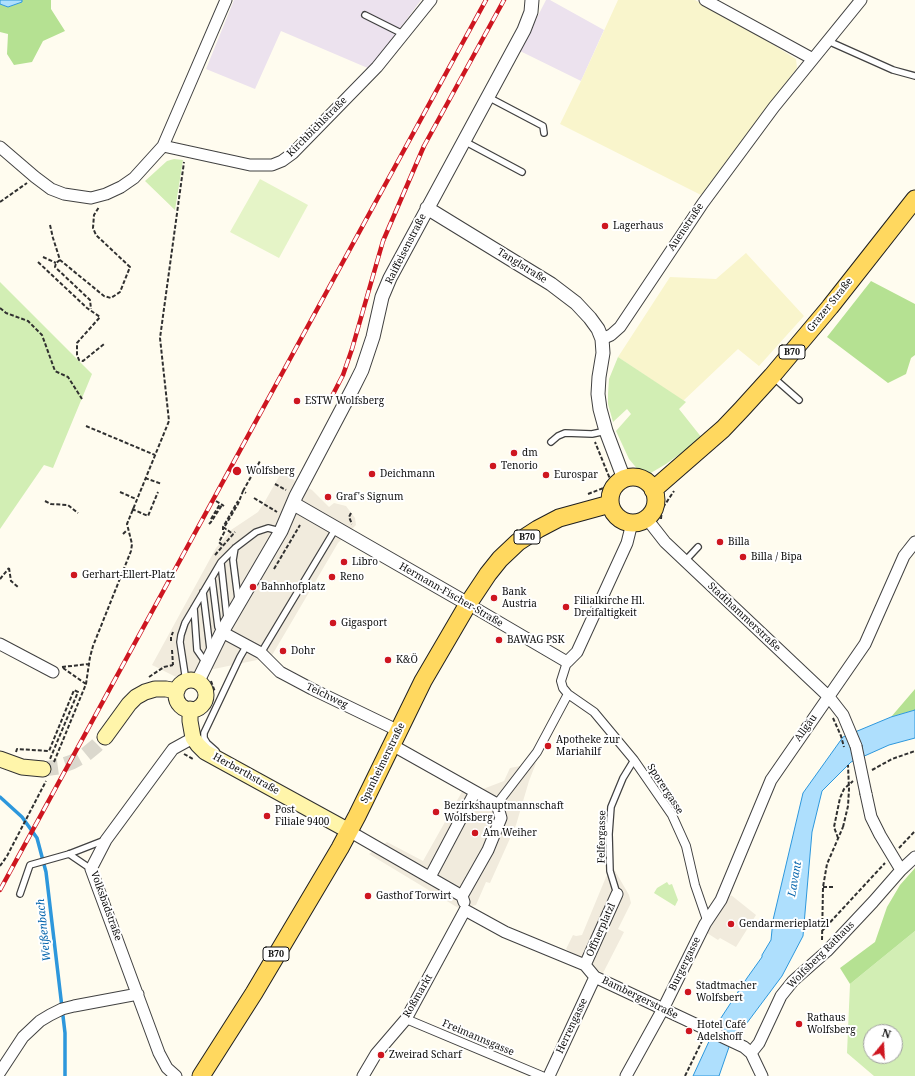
<!DOCTYPE html>
<meta charset="utf-8">
<style>
body{margin:0}
#map{position:relative;width:915px;height:1076px;overflow:hidden;background:#fffcef;font-family:"Noto Serif",serif}
canvas{display:block}
.north{position:absolute;left:863px;top:1024px;width:40px;height:40px;box-sizing:border-box;background:#fff;border:1px solid #9f9f9f;border-radius:50%;rotate:18deg;font-size:11px;font-weight:700;line-height:16px;text-align:center;color:#0e0e0e}
.north::after{content:'';display:block;margin:auto;width:14px;height:18px;background:#ce1620;clip-path:polygon(50% 0,100% 100%,50% 72%,0 100%)}
</style>
<div id="map">
<canvas width="915" height="1076"></canvas>
<div class="north">N</div>
</div>
<script>
const g = document.querySelector('canvas').getContext('2d');
g.lineJoin = 'round';
function fill(path, color) { g.fillStyle = color; g.fill(path, 'evenodd'); }
const toPath = rows => new Path2D(rows.map(r => 'M' + r).join(''));
function strokePath(path, color, width, dash) { g.strokeStyle = color; g.lineWidth = width; g.lineCap = dash ? 'butt' : 'round'; g.setLineDash(dash || []); g.stroke(path); }
function write(font, color, halo, rows, align = 'center') {
  g.font = font + ' "Noto Serif",serif'; g.lineWidth = 4; g.setLineDash([]); g.textBaseline = 'middle'; g.strokeStyle = halo; g.fillStyle = color; for (const [text, x, y, turn = 0] of rows) {
    g.save(); g.translate(x, y); g.rotate((+turn || 0) * Math.PI / 180); g.textAlign = isNaN(turn) ? turn : align; if (halo) g.strokeText(text, 0, 0); g.fillText(text, 0, 0); g.restore();
  }
}
fill(toPath([
 [234,0,421,0,370,69,281,31,255,89,206,69],
 [546,0,550,0,604,30,581,81,520,51]
]), '#ece2ee');
fill(toPath([
 [618,0,695,0,756,34,796,59,797,68,701,195,560,124,581,81],
 [746,253,804,316,759,366,738,349,683,401,618,357,670,277,716,279]
]), '#f9f5cc');
fill(toPath([
 [174,159,183,160,175,210,145,181,167,161],
 [0,282,92,374,53,468,44,465,0,529],
 [618,357,686,402,679,409,702,438,666,464,649,474,639,471,629,459,616,431,631,414,627,409,613,422,608,404,608,394,609,379],
 [667,882,669,885,672,884,678,900,675,906,654,893,657,888],
 [915,931,915,1076,874,1076,847,1053,850,984],
 [871,1032,895,1032,895,1056,871,1056]
]), '#d2eeb4');
fill(toPath([
 [22,0,51,0,51,9,65,31,43,41,32,62,14,65,7,54,8,34,0,32,0,4,8,7,22,2],
 [871,281,915,304,915,355,911,358,906,374,888,383,827,337],
 [915,689,915,710,891,717],
 [915,868,915,931,850,984,840,968,875,942,887,907,900,885]
]), '#b5e192');
fill(toPath([
 [260,179,308,205,279,258,230,232]
]), '#e5f4c7');
fill(toPath([
 [281,473,312,490,329,507,334,503,346,506,355,518,356,525,338,543,271,657,176,677,152,665,216,548,231,530,258,512,264,503],
 [536,763,529,781,516,825,490,883,486,882,476,905,460,909,369,854,387,842,423,861,463,790,483,789,504,781,510,768],
 [614,869,629,895,631,903,618,929,624,932,603,973,566,949,573,935,576,936,582,935,606,877],
 [731,895,756,915,736,947,720,938,718,940,707,933]
]), '#f1ebdd');
const water = toPath([
 [0,0,22,0,22,2,8,7,0,4,0,0],
 [915,710,915,738,889,745,851,762,822,791,812,832,803,936,782,976,729,1047,719,1076,693,1076,717,1024,747,978,762,957,762,955,771,940,773,920,803,793,843,737,891,717,915,710]
]);
fill(water, '#aedffd');
strokePath(water, '#2d97dc', 1);
strokePath(toPath([
 [0,797,22,817,37,838,46,872,65,1033,65,1076]
]), '#2d97dc', 3.5);
strokePath(toPath([
 [43,769,58,767,72,762,85,755,96,746,105,737]
]), '#dbd8cd', 15, [15, 8]);
const service = toPath([
 [365,15,403,34],
 [828,41,893,70,915,76],
 [488,97,543,126,544,133],
 [464,141,522,172],
 [774,378,799,400],
 [551,442,558,436,565,433,592,434,606,431],
 [235,548,233,560,238,599],
 [685,561,698,547],
 [221,563,227,618],
 [212,579,218,627,222,632],
 [203,592,210,649],
 [194,608,197,650,206,663],
 [261,653,336,528],
 [186,681,180,642,181,635,185,623,221,562,235,548,256,532,268,528,280,531],
 [216,751,207,743,204,738,204,733,240,657,247,645],
 [69,854,91,869],
 [20,894,30,865,69,854,105,840],
 [617,894,610,871,609,834,611,807,623,778,634,760]
]);
const pedestrian = toPath([
 [567,662,561,681,563,688,568,694,594,712,634,760,672,815,686,846,695,885,707,920],
 [497,804,537,752,568,694],
 [406,1019,542,1076]
]);
const minor = toPath([
 [705,0,813,59],
 [163,146,250,165,272,165,282,161,293,153,377,67,431,0],
 [0,147,35,177,51,189,64,194,91,198,106,194,121,187,134,178,163,146,226,0],
 [602,339,611,335,620,327,703,203,774,107,861,0],
 [647,519,665,542,829,697,843,715,856,746],
 [468,604,567,662,577,652,627,543,632,523],
 [222,632,261,653,280,672,312,689,399,731],
 [0,644,53,672],
 [392,745,497,804,501,818,488,850,462,896],
 [866,794,871,817,880,835,901,870],
 [349,831,462,896,464,902],
 [430,877,475,792],
 [465,910,505,932,585,965,595,977,744,1047,751,1053,762,1076],
 [585,965,617,894],
 [751,1053,759,1043,781,996,793,981,827,951,873,902,901,870,915,857],
 [0,1072,23,1037,40,1021,50,1015,62,1009,74,1006,138,994],
 [176,1076,167,1068,159,1053,91,869,106,840,173,749,193,738],
 [363,1076,376,1054,406,1019,465,910],
 [549,1076,595,977],
 [626,1076,663,1009,705,924,721,900,771,780,865,644,904,556,915,542]
]);
const tertiary = toPath([
 [427,208,551,284,576,303,590,318,598,329,602,339,603,353,599,377,598,394,600,409,606,431,624,479],
 [294,504,468,604],
 [198,681,222,632,281,531,296,496,353,388,362,370,373,337,382,297,390,278,524,30,531,12,532,0]
]);
const secondary = toPath([
 '176 695a15 15 0 1 1 30 0a15 15 0 1 1-30 0Z',
 [190,709,190,721,193,738,198,745,205,752,349,831],
 [105,737,129,704,136,697,145,692,155,689,166,689,177,691],
 [0,759,22,767,43,769]
]);
const primary = toPath([
 '610 500a23 23 0 1 1 46 0a23 23 0 1 1-46 0Z',
 [653,490,723,429,742,409,772,376,830,307,915,199],
 [201,1076,254,993,340,848,357,816,423,681,468,604,488,574,500,559,518,542,538,529,559,518,610,504]
]);
strokePath(service, '#414141', 8);
strokePath(pedestrian, '#414141', 10);
strokePath(minor, '#414141', 13);
strokePath(tertiary, '#414141', 15);
strokePath(secondary, '#303030', 17);
strokePath(primary, '#1f1f1f', 19);
strokePath(toPath([
 [0,202,27,183],
 [50,225,53,238,60,260,104,296,111,298,120,292,130,267,96,235,93,228,94,215,99,207],
 [43,257,56,263],
 [60,260,56,263,55,267,90,300,91,309],
 [38,262,87,308,100,317,77,343,77,355,79,360,83,361,104,344],
 [0,308,6,313,28,321,42,335,55,371,68,377,82,399],
 [86,426,155,455],
 [145,478,162,484],
 [275,484,286,490],
 [243,491,260,461],
 [120,492,136,499],
 [588,494,606,487,610,479,595,442],
 [254,498,277,512],
 [45,501,51,504,68,505,78,513],
 [216,501,224,506],
 [132,509,148,516,158,492],
 [351,513,349,517,352,524],
 [211,519,220,504],
 [661,519,662,509,674,491],
 [209,524,211,522,222,505],
 [225,526,238,504,243,491,246,493],
 [223,527,233,534],
 [223,530,223,527,238,501],
 [123,534,127,530],
 [222,545,219,542,226,529],
 [215,555,235,532],
 [9,568,11,581,18,587],
 [274,569,300,525],
 [0,579,9,568],
 [171,641,171,637,173,632],
 [172,650,173,665],
 [62,667,89,664],
 [63,668,86,684],
 [149,677,164,667,173,665],
 [211,681,215,692],
 [16,752,17,749,49,751,74,690,78,692,50,759],
 [184,754,193,759],
 [54,762,86,684,90,657,93,646,131,551,132,544,127,524,169,421,160,338,184,162],
 [872,770,892,759,915,751],
 [838,838,834,827,840,798,844,789,853,781],
 [899,848,915,831],
 [0,866,7,856,46,781],
 [823,887,834,887],
 [822,931,885,863],
 [822,940,823,887,827,864,843,827],
 [685,1076,703,1039]
]), '#303030', 2, [4, 2]);
strokePath(service, '#fff', 5.5);
strokePath(pedestrian, '#fff', 8);
strokePath(minor, '#fff', 11);
strokePath(tertiary, '#fff', 13);
strokePath(secondary, '#fff5aa', 15);
strokePath(primary, '#ffd85f', 17);
const rail = toPath([
 [330,400,343,375,352,349,383,241,424,146,504,0],
 [0,890,486,0]
]);
strokePath(rail, '#ce1620', 4.5);
strokePath(rail, '#fff', 3, [9]);
const minorBridge = toPath([
 [856,746,866,794]
]);
strokePath(minorBridge, '#414141', 13, []);
strokePath(toPath([
 [833,718,841,736,844,747],
 [843,827,848,806,849,789,848,765]
]), '#303030', 2, [4, 2]);
strokePath(minorBridge, '#fff', 11);
for (const [x, y, r, color] of [
 [605,226,4,"#ce1620"],
 [297,401,4,"#ce1620"],
 [514,453,4,"#ce1620"],
 [493,466,4,"#ce1620"],
 [237,471,5,"#ce1620"],
 [372,474,4,"#ce1620"],
 [546,475,4,"#ce1620"],
 [328,497,4,"#ce1620"],
 [720,542,4,"#ce1620"],
 [743,557,4,"#ce1620"],
 [344,562,4,"#ce1620"],
 [74,575,4,"#ce1620"],
 [332,577,4,"#ce1620"],
 [253,587,4,"#ce1620"],
 [494,598,4,"#ce1620"],
 [566,607,4,"#ce1620"],
 [333,623,4,"#ce1620"],
 [499,640,4,"#ce1620"],
 [283,651,4,"#ce1620"],
 [388,660,4,"#ce1620"],
 [548,746,4,"#ce1620"],
 [436,812,4,"#ce1620"],
 [267,816,4,"#ce1620"],
 [475,833,4,"#ce1620"],
 [368,896,4,"#ce1620"],
 [731,924,4,"#ce1620"],
 [688,992,4,"#ce1620"],
 [799,1024,4,"#ce1620"],
 [689,1031,4,"#ce1620"],
 [381,1055,4,"#ce1620"]
]) { const dot = new Path2D(); dot.arc(x, y, r, 0, 2 * Math.PI); g.fillStyle = color; g.fill(dot); strokePath(dot, '#fff', 1.5); }
for (const [x, y, w] of [
 [792,352,26],
 [527,537,26],
 [276,954,26]
]) { const box = new Path2D(); box.roundRect(x - w / 2, y - 7, w, 14, 3); g.fillStyle = '#fff'; g.fill(box); strokePath(box, '#0e0e0e', 1); }
write('bold 9px', '#0e0e0e', null, [
 ["B70",792,352],
 ["B70",527,537],
 ["B70",276,954]
]);
write('10px', '#0e0e0e', '#fff', [
 ["Kirchbichlstraße",317,127,-45],
 ["Auenstraße",686,227,-56],
 ["Raiffeisenstraße",406,249,-63],
 ["Tanglstraße",522,266,32],
 ["Grazer Straße",830,305,-51],
 ["Hermann-Fischer-Straße",451,595,30],
 ["Stadthammerstraße",744,617,43],
 ["Teichweg",327,696,26],
 ["Allgäu",806,728,-54],
 ["Spanheimerstraße",383,763,-64],
 ["Herberthstraße",246,774,29],
 ["Sporergasse",665,789,57],
 ["Felfergasse",602,837,-89],
 ["Volksbadstraße",106,906,70],
 ["Offnerplatzl",601,930,-66],
 ["Wolfsberg Rathaus",821,955,-45],
 ["Burgergasse",685,964,-64],
 ["Roßmarkt",418,996,-60],
 ["Bambergerstraße",640,998,26],
 ["Herrengasse",572,1026,-65],
 ["Freimannsgasse",478,1038,23]
]);
write('10px', '#0e0e0e', '#fff', [
 ["Lagerhaus",613,226],
 ["ESTW Wolfsberg",305,401],
 ["dm",522,453],
 ["Tenorio",501,466],
 ["Wolfsberg",246,471],
 ["Deichmann",380,474],
 ["Eurospar",554,475],
 ["Graf's Signum",336,497],
 ["Billa",728,542],
 ["Billa / Bipa",751,557],
 ["Libro",352,562],
 ["Gerhart-Ellert-Platz",82,575],
 ["Reno",340,577],
 ["Bahnhofplatz",261,587],
 ["Bank",502,592],
 ["Austria",502,604],
 ["Filialkirche Hl.",574,601],
 ["Dreifaltigkeit",574,613],
 ["Gigasport",341,623],
 ["BAWAG PSK",507,640],
 ["Dohr",291,651],
 ["K&Ö",396,660],
 ["Apotheke zur",556,740],
 ["Mariahilf",556,752],
 ["Bezirkshauptmannschaft",444,806],
 ["Wolfsberg",444,818],
 ["Post",275,810],
 ["Filiale 9400",275,822],
 ["Am Weiher",483,833],
 ["Gasthof Torwirt",376,896],
 ["Gendarmerieplatzl",739,924],
 ["Stadtmacher",696,986],
 ["Wolfsbert",696,998],
 ["Rathaus",807,1018],
 ["Wolfsberg",807,1030],
 ["Hotel Café",697,1025],
 ["Adelshoff",697,1037],
 ["Zweirad Scharf",389,1055]
], 'left');
write('italic 11px', '#0967ae', '#fff', [
 ["Lavant",795,879,-80],
 ["Weißenbach",44,930,-96]
]);
</script>
